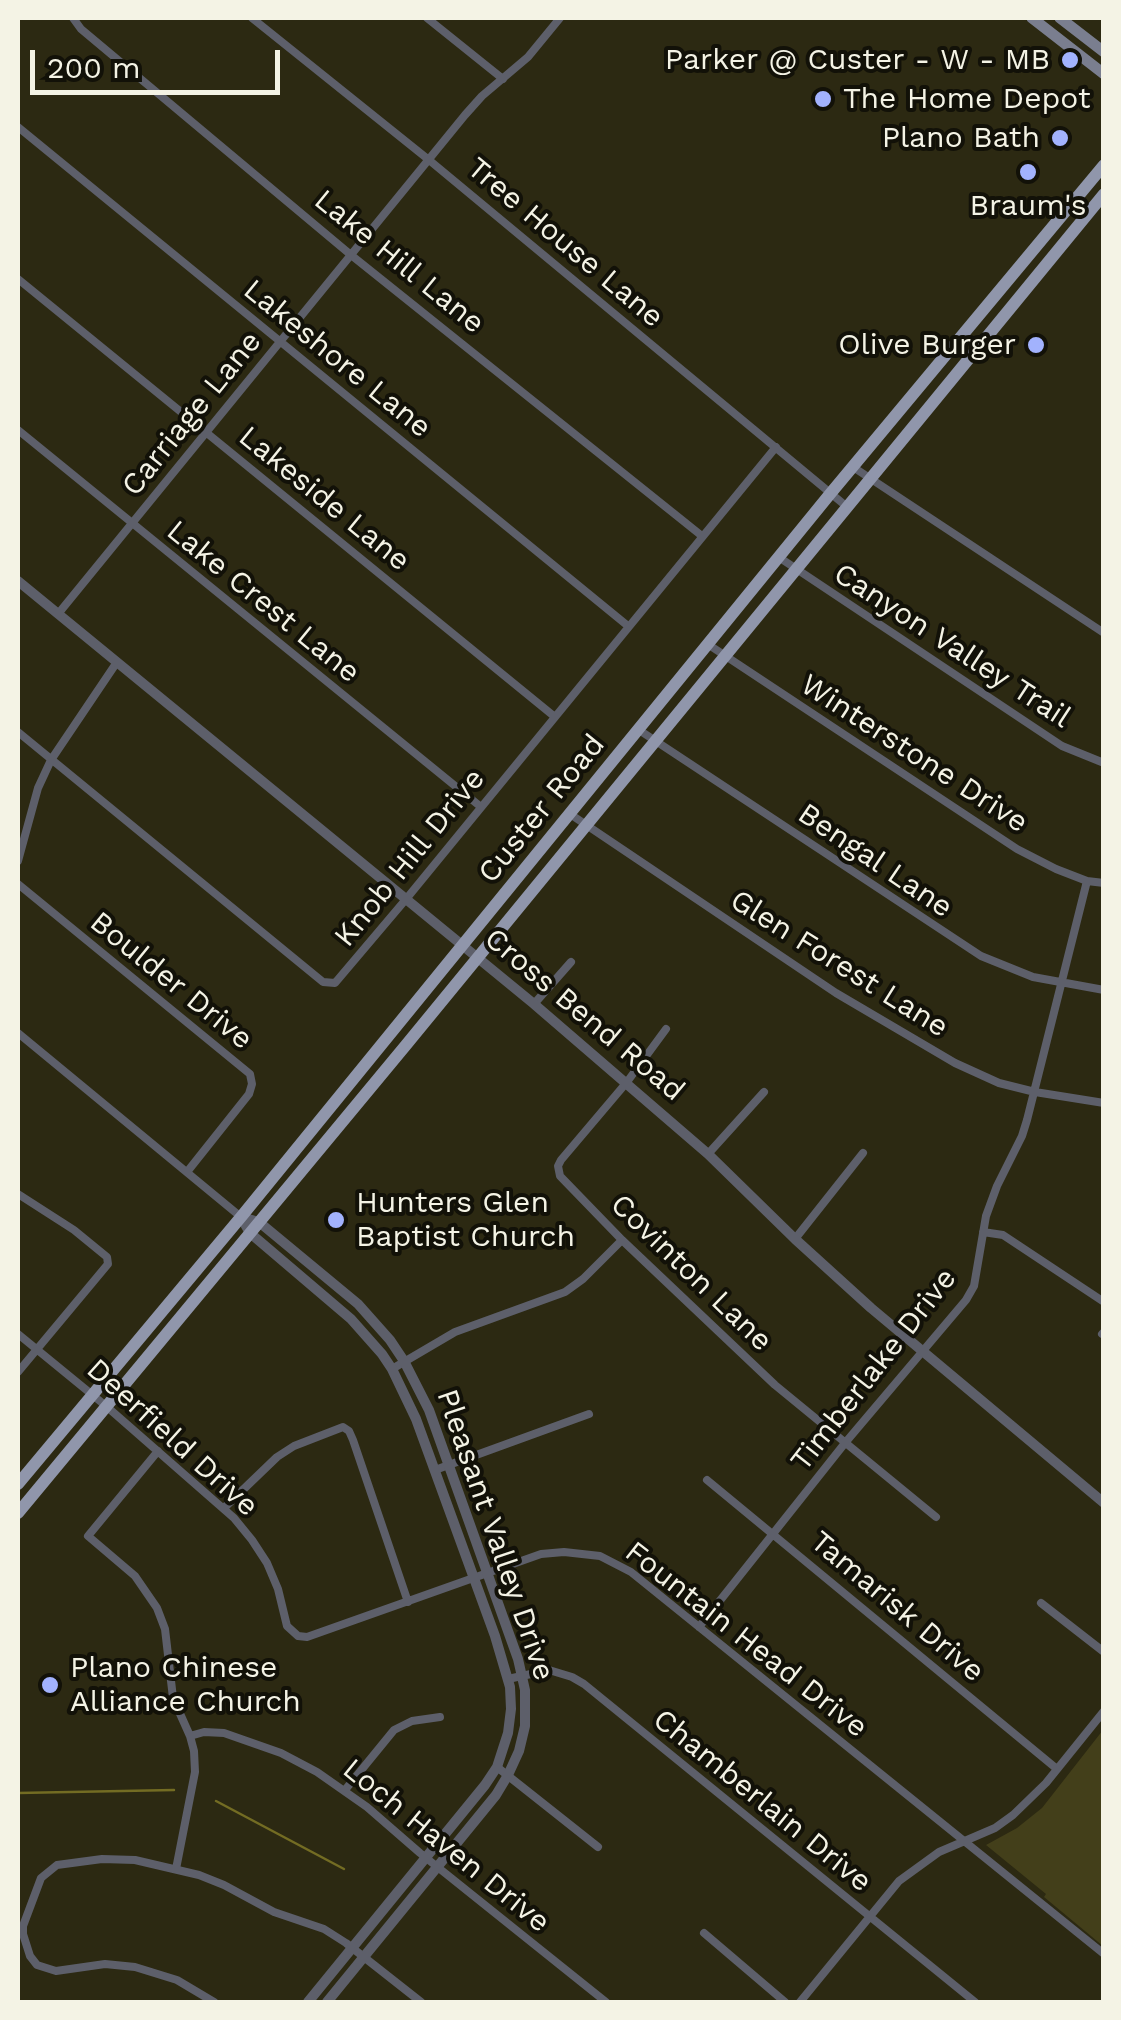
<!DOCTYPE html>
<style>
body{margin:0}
#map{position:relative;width:1121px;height:2020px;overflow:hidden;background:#2c2912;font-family:"Work Sans",sans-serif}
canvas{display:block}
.frame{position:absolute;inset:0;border:20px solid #f4f3e5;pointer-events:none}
.scale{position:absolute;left:30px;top:50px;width:250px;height:45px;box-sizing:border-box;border:5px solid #f4f3e5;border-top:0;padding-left:12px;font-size:30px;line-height:35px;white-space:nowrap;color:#f4f3e5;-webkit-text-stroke:8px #121108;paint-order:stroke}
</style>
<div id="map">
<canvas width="1121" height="2020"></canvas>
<div class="frame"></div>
<div class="scale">200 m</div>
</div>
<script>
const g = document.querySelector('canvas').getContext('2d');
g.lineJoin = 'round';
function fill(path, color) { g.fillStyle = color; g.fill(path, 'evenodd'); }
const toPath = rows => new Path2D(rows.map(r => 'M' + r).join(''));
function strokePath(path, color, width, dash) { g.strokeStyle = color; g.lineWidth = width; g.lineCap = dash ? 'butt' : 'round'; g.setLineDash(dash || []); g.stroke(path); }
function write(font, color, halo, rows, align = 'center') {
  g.font = font + ' "Work Sans",sans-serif'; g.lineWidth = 8; g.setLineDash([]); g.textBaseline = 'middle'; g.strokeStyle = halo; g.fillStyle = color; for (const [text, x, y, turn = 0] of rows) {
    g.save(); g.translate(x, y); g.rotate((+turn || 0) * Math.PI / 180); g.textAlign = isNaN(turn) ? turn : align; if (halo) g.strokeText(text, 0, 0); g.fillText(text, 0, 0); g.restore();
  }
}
fill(toPath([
 [1103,1730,1103,1946,1044,1897,1046,1894,986,1845,1017,1828,1042,1808]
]), '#433f1a');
strokePath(toPath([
 [18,1793,174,1790],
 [216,1801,344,1869]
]), '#736c23', 2.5);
strokePath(toPath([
 [73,18,81,29,351,255,702,536],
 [252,18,429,160,846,506],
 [427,18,503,79],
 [18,127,628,626],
 [18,279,555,717],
 [18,430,481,807],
 [853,467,1104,633],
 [780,558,1062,746,1104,763],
 [58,614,465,115,482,96,528,57,560,18],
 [709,645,1017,849,1056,869,1087,881,1104,883],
 [639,730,981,956,1033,977,1104,990],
 [18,732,323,982,335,983,407,898,776,447],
 [570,814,836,993,955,1063,999,1083,1035,1092,1104,1103],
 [18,861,38,788,51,760,117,662],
 [18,884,250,1074,252,1084,249,1094,187,1172],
 [534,1004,571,962],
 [666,1029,627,1082,561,1160,558,1166,560,1176,622,1240,775,1385,936,1517],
 [18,1033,241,1217],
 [708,1154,764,1092],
 [18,1194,74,1230,107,1257,108,1264,18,1372],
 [983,1232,1003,1235,1104,1302],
 [795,1239,863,1153],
 [18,1334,106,1406,234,1518,252,1540,267,1563,278,1589,287,1626,298,1636,307,1637,541,1554,564,1552,600,1556,631,1572,1104,1954],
 [1102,1334,1104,1332],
 [392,1369,455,1332,565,1292,583,1279,622,1240],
 [158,1451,88,1536,135,1576,157,1608,165,1629,173,1698,190,1736,194,1751,195,1772,176,1869],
 [435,1470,589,1414],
 [707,1480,1057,1769],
 [224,1508,277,1457,294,1446,343,1427,349,1431,353,1440,408,1602],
 [1041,1603,1104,1652],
 [699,1627,845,1443,966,1300,974,1286,986,1216,997,1186,1022,1136,1027,1120,1087,881],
 [508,1679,549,1670,572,1677,584,1684,975,2002],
 [190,1736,204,1732,224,1733,281,1753,317,1772,367,1807,420,1853,606,2002],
 [497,1767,598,1847],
 [345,1790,394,1730,412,1721,440,1717],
 [704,1933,785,2002],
 [214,2002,177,1980,135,1967,105,1964,56,1971,37,1965,30,1956,23,1934,23,1926,41,1878,57,1865,102,1859,135,1860,199,1875,224,1885,274,1912,324,1929,346,1943,421,2002],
 [800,2002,899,1881,939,1852,995,1828,1013,1815,1046,1783,1104,1711]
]), '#5d5f6a', 8);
strokePath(toPath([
 [18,581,534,1004,708,1154,795,1239,871,1308,1104,1503],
 [241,1217,259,1222,358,1304,390,1340,404,1361,429,1410,518,1659,525,1690,525,1726,519,1751,508,1775,496,1795,327,2002],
 [241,1217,250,1233,351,1319,382,1354,392,1369,416,1419,495,1636,510,1687,511,1709,508,1733,497,1767,485,1785,308,2002]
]), '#5d5f6a', 10);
strokePath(toPath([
 [1032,18,1104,74],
 [1060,18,1104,52]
]), '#7a7e8f', 11);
strokePath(toPath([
 [18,1484,241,1217,830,494,1104,165],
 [18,1513,406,1045,1104,194]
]), '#9096ab', 12);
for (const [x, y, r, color] of [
 [1070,60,10,"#a2b2fd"],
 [823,99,10,"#a2b2fd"],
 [1060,138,10,"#a2b2fd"],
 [1028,172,10,"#a2b2fd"],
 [1036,345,10,"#a2b2fd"],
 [336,1220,10,"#a2b2fd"],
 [50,1685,10,"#a2b2fd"]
]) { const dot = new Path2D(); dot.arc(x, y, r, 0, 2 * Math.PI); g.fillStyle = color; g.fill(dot); strokePath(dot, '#121108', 4); }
write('30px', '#f4f3e5', '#121108', [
 ["Parker @ Custer - W - MB",1050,60],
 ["The Home Depot",843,99,"left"],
 ["Plano Bath",1040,138],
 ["Braum's",1028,206,"center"],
 ["Olive Burger",1016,345],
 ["Hunters Glen",356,1203,"left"],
 ["Baptist Church",356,1237,"left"],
 ["Plano Chinese",70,1668,"left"],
 ["Alliance Church",70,1702,"left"]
], 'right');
write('30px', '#f4f3e5', '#121108', [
 ["Tree House Lane",565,243,40],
 ["Lake Hill Lane",399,262,39],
 ["Lakeshore Lane",337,359,39],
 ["Carriage Lane",192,414,-51],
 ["Lakeside Lane",324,499,39],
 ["Lake Crest Lane",263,602,39],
 ["Canyon Valley Trail",952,646,33],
 ["Winterstone Drive",914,754,33],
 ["Custer Road",542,809,-51],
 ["Knob Hill Drive",410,858,-51],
 ["Bengal Lane",875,861,34],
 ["Glen Forest Lane",839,964,32],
 ["Boulder Drive",171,981,39],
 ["Cross Bend Road",584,1015,40],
 ["Covinton Lane",691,1273,44],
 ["Timberlake Drive",874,1370,-52],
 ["Deerfield Drive",172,1438,42],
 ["Pleasant Valley Drive",495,1535,71],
 ["Tamarisk Drive",897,1607,40],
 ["Fountain Head Drive",746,1640,38],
 ["Chamberlain Drive",762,1801,39],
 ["Loch Haven Drive",446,1846,39]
]);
</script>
